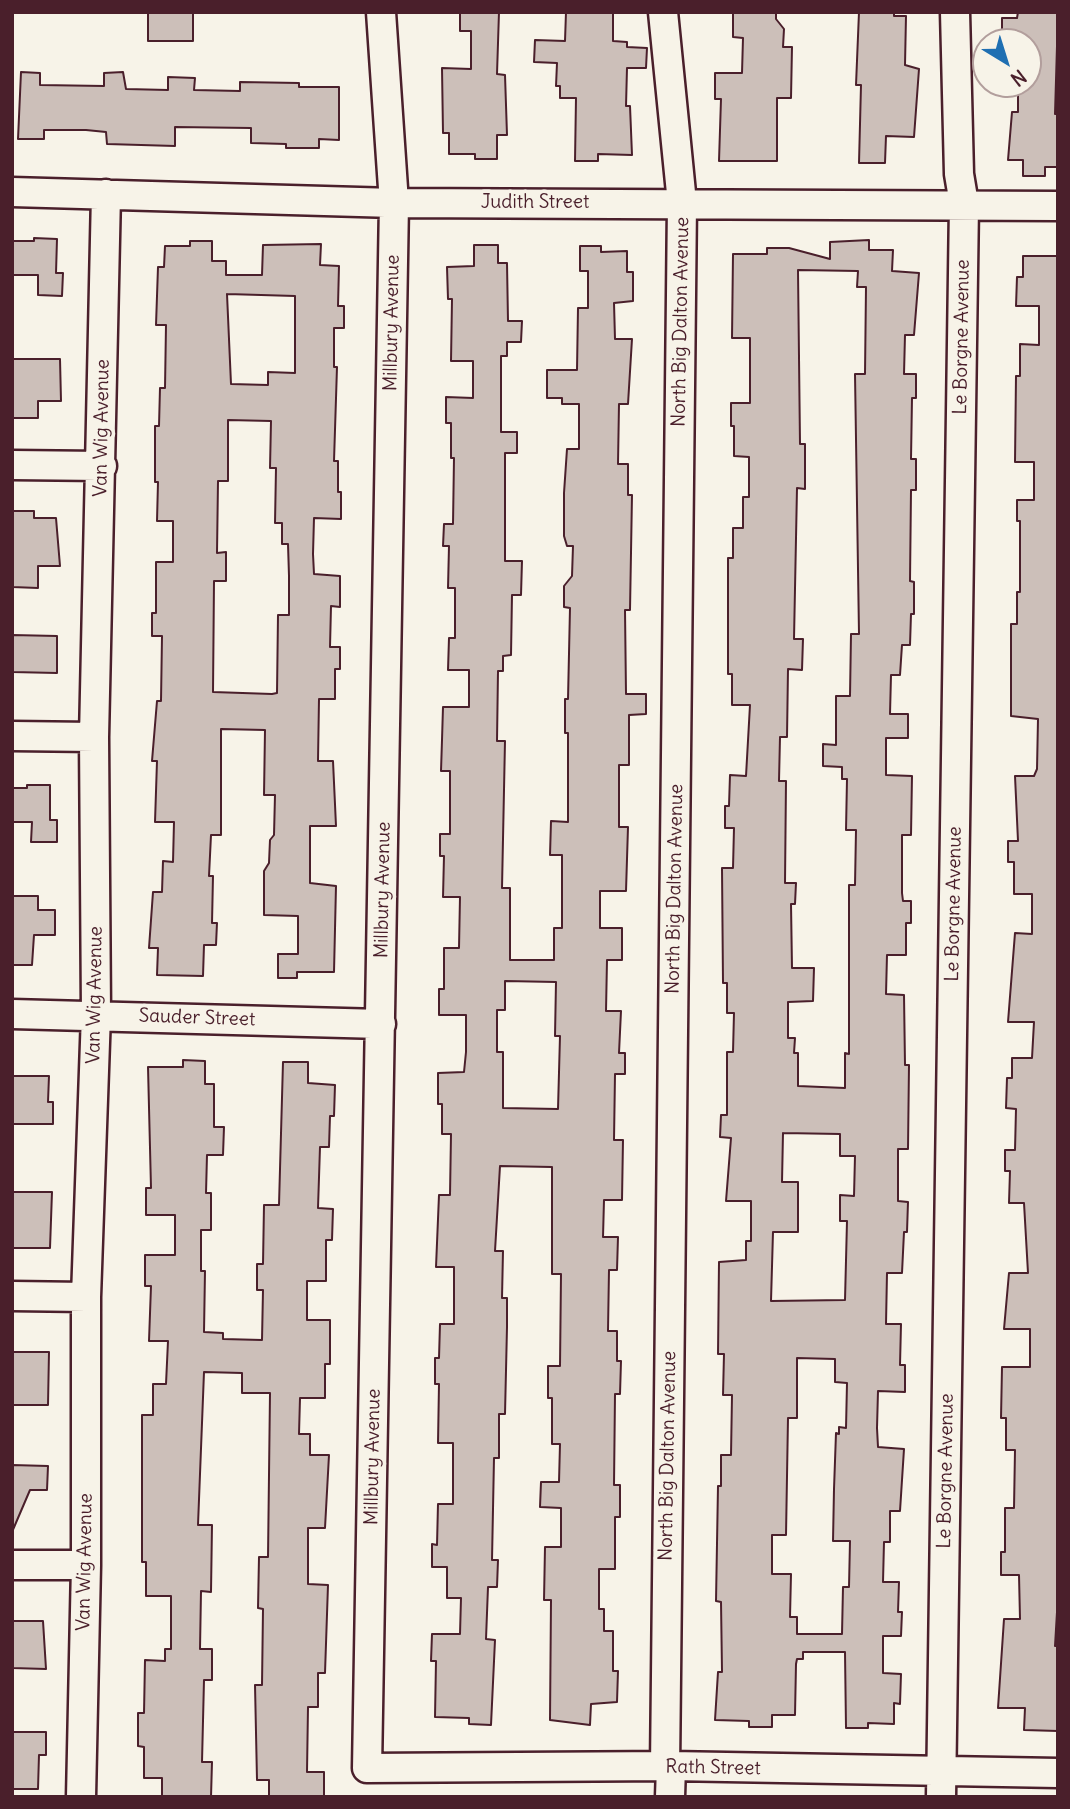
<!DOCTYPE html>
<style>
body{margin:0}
#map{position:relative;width:1070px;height:1809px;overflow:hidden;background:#f7f3e8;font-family:Delius,sans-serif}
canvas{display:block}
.frame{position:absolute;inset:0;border:14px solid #4a1f2b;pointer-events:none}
.north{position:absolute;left:972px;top:28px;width:70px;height:70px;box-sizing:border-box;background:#f7f3e8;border:2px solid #b29e9c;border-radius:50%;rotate:142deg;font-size:19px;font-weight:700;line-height:28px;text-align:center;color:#4a1f2b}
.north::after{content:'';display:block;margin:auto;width:24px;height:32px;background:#1f6fb2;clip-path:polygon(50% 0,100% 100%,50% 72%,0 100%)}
</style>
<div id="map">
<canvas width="1070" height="1809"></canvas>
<div class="frame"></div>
<div class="north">N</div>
</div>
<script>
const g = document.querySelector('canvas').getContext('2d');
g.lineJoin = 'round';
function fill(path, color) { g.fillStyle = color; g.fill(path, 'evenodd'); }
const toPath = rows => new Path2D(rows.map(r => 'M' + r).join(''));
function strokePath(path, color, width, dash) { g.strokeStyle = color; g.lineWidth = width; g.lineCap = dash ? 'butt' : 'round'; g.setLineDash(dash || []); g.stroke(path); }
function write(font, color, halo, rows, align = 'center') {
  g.font = font + ' Delius,sans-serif'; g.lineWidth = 7; g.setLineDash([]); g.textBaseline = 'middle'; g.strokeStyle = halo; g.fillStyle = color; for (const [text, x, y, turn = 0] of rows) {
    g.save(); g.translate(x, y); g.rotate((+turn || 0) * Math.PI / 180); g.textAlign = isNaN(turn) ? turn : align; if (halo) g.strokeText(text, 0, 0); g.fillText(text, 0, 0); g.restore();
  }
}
const building = toPath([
 [148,12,193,12,193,41,148,41,148,12],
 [460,12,499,12,497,74,505,75,507,135,497,135,497,159,475,159,475,154,449,154,449,133,443,133,442,68,471,69,471,31,460,31,460,12],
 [566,12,613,12,613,41,627,42,627,47,647,48,646,68,627,68,626,106,630,106,632,155,598,154,598,161,575,161,576,98,560,98,560,86,556,86,557,63,534,62,535,40,565,41,566,12],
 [733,12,776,12,776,19,784,29,783,47,792,47,791,98,777,98,777,161,719,161,721,99,715,99,715,73,742,73,743,38,733,37,733,12],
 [859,12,894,12,894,16,906,16,905,65,919,69,914,137,886,136,885,163,859,163,861,85,856,85,859,12],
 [1018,12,1058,12,1055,114,1058,114,1058,167,1045,167,1045,176,1023,176,1023,160,1008,160,1012,112,1018,112,1018,84,1028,84,1028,40,1002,40,1002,18,1017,18,1018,12],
 [21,72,40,73,40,85,104,86,104,73,123,72,126,89,168,90,168,77,195,78,194,90,240,91,240,82,299,83,299,87,339,87,339,140,319,139,319,148,286,148,286,144,251,143,251,128,175,127,175,146,107,144,106,132,86,130,44,130,44,139,18,139,21,72],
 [34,238,57,239,56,273,63,273,62,296,38,295,38,275,12,275,12,241,34,241,34,238],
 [869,240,869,250,893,250,892,271,919,273,914,335,905,335,904,374,916,374,916,398,912,398,911,459,916,459,916,490,911,490,910,581,914,582,914,614,911,614,910,645,902,645,900,675,891,675,890,714,908,714,908,738,886,738,886,775,912,776,911,835,902,835,902,893,903,901,911,901,911,923,906,923,906,955,887,955,886,994,904,995,905,1065,909,1065,908,1149,898,1149,898,1201,908,1202,907,1232,904,1232,902,1273,887,1273,886,1324,901,1324,900,1365,905,1365,905,1392,878,1391,877,1428,878,1447,904,1449,900,1511,890,1511,890,1542,884,1542,883,1582,899,1582,898,1612,902,1612,901,1636,883,1636,883,1673,901,1674,900,1704,894,1703,894,1724,868,1723,868,1728,846,1728,845,1652,803,1652,803,1659,797,1659,796,1664,795,1715,772,1715,772,1727,749,1727,749,1721,715,1720,718,1672,722,1672,721,1602,716,1601,718,1486,721,1486,721,1455,731,1455,732,1395,723,1395,724,1354,718,1354,719,1262,746,1260,746,1241,751,1241,751,1201,726,1201,731,1138,720,1137,721,1115,727,1115,727,1052,733,1052,734,1013,727,1013,727,983,723,983,722,868,733,868,734,828,725,828,725,806,729,806,730,775,746,776,750,705,732,705,732,674,728,674,728,558,733,558,733,528,743,528,743,497,749,497,749,457,734,456,734,426,731,426,731,403,750,403,750,338,732,338,733,254,767,254,767,248,789,248,830,259,830,242,869,240],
 [798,270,858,271,857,287,866,287,865,374,855,374,859,634,851,634,850,696,836,696,836,745,823,744,823,766,842,767,842,779,847,779,846,830,856,830,855,885,849,885,849,1054,845,1053,845,1088,798,1086,798,1053,794,1053,795,1038,788,1038,788,1002,813,1001,814,968,792,968,791,904,795,904,796,883,785,883,786,781,779,781,780,737,787,737,788,669,802,670,803,639,794,639,797,488,805,489,805,444,800,444,798,270],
 [783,1133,840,1134,840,1156,855,1156,854,1196,840,1195,840,1221,847,1221,845,1300,771,1301,773,1232,798,1232,798,1182,782,1182,783,1133],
 [797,1358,835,1359,835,1382,847,1383,846,1428,839,1427,839,1434,836,1433,834,1489,833,1541,850,1541,849,1587,843,1587,842,1634,797,1634,797,1617,790,1617,791,1574,772,1574,772,1535,786,1535,788,1418,797,1418,797,1358],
 [190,241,212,241,212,261,226,261,226,275,262,275,263,245,321,244,320,265,339,266,338,306,344,306,344,328,334,328,334,367,337,367,334,461,338,461,338,492,341,492,341,519,314,518,313,554,314,574,340,576,340,607,331,606,330,647,340,647,340,669,335,669,335,699,319,699,318,761,333,761,336,826,310,826,310,883,336,886,334,972,297,972,297,978,278,978,278,954,298,954,298,916,264,915,264,871,269,863,270,840,274,835,275,795,264,795,265,730,221,729,221,835,211,835,209,876,213,876,212,923,217,923,216,945,204,945,203,976,157,975,158,948,149,948,153,892,162,892,163,861,173,862,174,822,155,822,157,761,152,761,157,701,161,701,162,636,152,636,152,613,156,613,156,562,173,562,173,521,157,521,158,482,155,482,155,426,159,426,160,388,165,388,166,325,156,325,158,267,164,267,165,246,190,246,190,241],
 [227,294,295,296,295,373,268,372,268,385,231,384,227,294],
 [228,420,271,421,270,468,276,468,275,523,282,523,282,544,288,544,289,576,289,615,278,615,277,693,272,694,213,692,214,581,226,581,226,552,217,553,218,481,228,481,228,420],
 [474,245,498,245,498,263,507,263,508,321,522,321,521,342,507,342,507,356,501,356,501,432,517,432,517,453,505,453,505,561,522,561,521,595,512,595,511,655,503,656,503,671,498,671,497,741,505,741,502,888,510,888,510,960,554,960,554,928,562,928,562,855,550,855,551,821,568,822,568,733,565,733,565,699,568,699,570,608,564,607,564,586,572,576,573,546,567,546,564,536,564,493,567,449,579,449,579,404,562,404,562,398,547,398,547,370,577,370,578,308,588,308,588,271,580,271,580,246,601,246,601,252,627,251,627,272,633,272,633,301,614,303,615,339,632,339,628,404,619,404,618,464,628,464,628,495,632,495,630,610,625,610,626,694,646,694,646,714,629,715,629,765,619,765,619,827,628,827,626,891,600,891,600,928,622,928,622,960,607,960,606,1011,621,1011,619,1053,625,1053,625,1074,615,1074,614,1140,623,1140,622,1200,604,1200,603,1237,618,1237,617,1270,609,1270,608,1331,617,1331,617,1361,621,1361,620,1394,615,1394,614,1485,620,1485,620,1517,615,1517,615,1569,599,1569,599,1609,604,1609,604,1631,613,1631,613,1671,618,1671,617,1702,591,1704,590,1725,550,1720,551,1600,544,1600,545,1547,561,1547,561,1508,540,1507,541,1482,559,1482,560,1444,552,1444,552,1398,548,1398,548,1366,560,1366,561,1274,552,1274,552,1167,500,1166,495,1251,503,1251,502,1298,507,1298,507,1327,505,1414,499,1414,499,1458,494,1458,492,1560,498,1560,497,1587,488,1587,486,1639,495,1640,491,1725,469,1724,469,1718,435,1717,436,1661,431,1661,432,1634,460,1634,461,1598,447,1598,447,1567,432,1567,432,1544,437,1545,438,1504,453,1504,453,1443,438,1443,439,1384,435,1384,435,1358,439,1358,440,1324,454,1324,454,1267,436,1267,439,1195,450,1195,451,1134,442,1134,442,1104,438,1104,438,1073,464,1072,466,1052,466,1015,439,1015,439,989,444,989,444,948,459,948,460,897,443,897,444,856,440,856,440,834,450,834,450,771,441,771,442,740,443,707,469,707,469,670,448,670,449,638,455,638,455,588,448,588,449,546,443,546,444,524,453,524,454,458,451,458,451,423,446,423,446,397,473,398,473,361,451,361,452,299,448,299,447,267,474,266,474,245],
 [505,981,556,982,555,1036,560,1036,558,1109,503,1108,503,1052,497,1052,497,1010,505,1010,505,981],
 [1023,256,1058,256,1058,1595,1055,1646,1058,1646,1058,1731,1024,1730,1025,1708,998,1708,1004,1619,1020,1619,1019,1575,1001,1575,1001,1552,1005,1552,1005,1508,1014,1508,1015,1450,1006,1450,1006,1418,1001,1418,1002,1367,1030,1367,1030,1329,1004,1329,1009,1273,1028,1273,1024,1203,1009,1203,1010,1171,1005,1171,1005,1150,1015,1150,1016,1109,1006,1108,1007,1078,1012,1078,1012,1058,1032,1058,1034,1022,1008,1022,1015,933,1032,934,1032,894,1014,894,1014,862,1008,862,1008,841,1018,841,1015,776,1034,776,1037,769,1038,719,1011,716,1011,624,1017,624,1017,592,1020,592,1020,521,1017,521,1017,500,1034,500,1034,462,1015,462,1016,376,1020,376,1020,344,1039,345,1039,306,1016,306,1017,277,1023,277,1023,256],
 [12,359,60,359,61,401,38,401,38,418,12,418,12,359],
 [12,511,34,511,34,518,56,518,60,566,38,566,38,588,12,587,12,511],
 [12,635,57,636,57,673,12,672,12,635],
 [27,785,50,785,50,820,57,820,57,842,31,842,32,822,12,822,12,788,27,788,27,785],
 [12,896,38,896,38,910,55,910,55,935,34,935,32,965,12,965,12,896],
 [183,1060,205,1061,205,1084,214,1084,214,1127,224,1127,223,1155,207,1155,206,1193,211,1193,211,1230,201,1230,201,1271,205,1271,204,1332,223,1333,223,1339,262,1340,263,1290,257,1290,257,1264,263,1264,264,1205,279,1205,283,1062,308,1062,308,1083,335,1085,334,1116,330,1116,329,1147,320,1147,318,1208,333,1209,332,1240,326,1240,326,1281,307,1281,307,1320,330,1320,330,1364,325,1364,325,1398,300,1398,299,1434,310,1434,310,1455,329,1455,325,1528,308,1528,308,1584,328,1585,325,1673,318,1673,318,1707,308,1707,307,1772,324,1772,324,1797,269,1797,269,1780,257,1780,255,1685,262,1685,263,1609,258,1608,259,1557,268,1557,270,1393,242,1393,242,1373,204,1372,198,1525,212,1525,211,1592,201,1591,200,1649,212,1649,212,1680,204,1680,202,1762,212,1762,211,1797,162,1797,162,1778,144,1778,144,1747,138,1746,138,1713,144,1713,145,1660,165,1661,165,1649,171,1649,171,1596,146,1596,146,1562,142,1562,142,1415,153,1415,153,1384,166,1384,168,1341,149,1341,151,1286,145,1286,145,1255,175,1255,175,1215,146,1215,146,1188,151,1188,148,1067,183,1067,183,1060],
 [12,1076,49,1076,48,1102,53,1102,53,1124,12,1124,12,1076],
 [12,1192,52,1192,50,1248,12,1248,12,1192],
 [12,1352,49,1352,48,1405,12,1405,12,1352],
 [12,1465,48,1466,47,1490,30,1490,12,1532,12,1465],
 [12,1621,43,1621,46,1669,12,1668,12,1621],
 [12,1732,46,1732,46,1755,39,1755,38,1789,12,1789,12,1732]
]);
fill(building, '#ccbfb9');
strokePath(building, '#4a1f2b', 2);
const minor = toPath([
 [381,12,394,203,367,1768,671,1766,1058,1773],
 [663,12,682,203,665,1767],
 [12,192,394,203,1058,206],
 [12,465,102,466],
 [12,736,94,737],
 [12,1014,381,1024],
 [12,1296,86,1297],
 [12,1565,86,1565],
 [81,1797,86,1565,86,1297,96,1014,94,737,106,194],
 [670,1797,671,1766],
 [941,1797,964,204,959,174,955,12]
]);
strokePath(minor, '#4a1f2b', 33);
strokePath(minor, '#f7f3e8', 28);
write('19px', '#4a1f2b', '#f7f3e8', [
 ["Judith Street",535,203],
 ["North Big Dalton Avenue",681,322,-89],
 ["Millbury Avenue",392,323,-89],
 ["Le Borgne Avenue",962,337,-89],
 ["Van Wig Avenue",102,428,-89],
 ["North Big Dalton Avenue",675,889,-89],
 ["Millbury Avenue",383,890,-89],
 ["Le Borgne Avenue",954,904,-89],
 ["Van Wig Avenue",95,995,-89],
 ["Sauder Street",197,1018,2],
 ["North Big Dalton Avenue",668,1456,-89],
 ["Millbury Avenue",373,1457,-89],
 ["Le Borgne Avenue",946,1471,-89],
 ["Van Wig Avenue",85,1562,-89],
 ["Rath Street",713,1768,1]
]);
</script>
